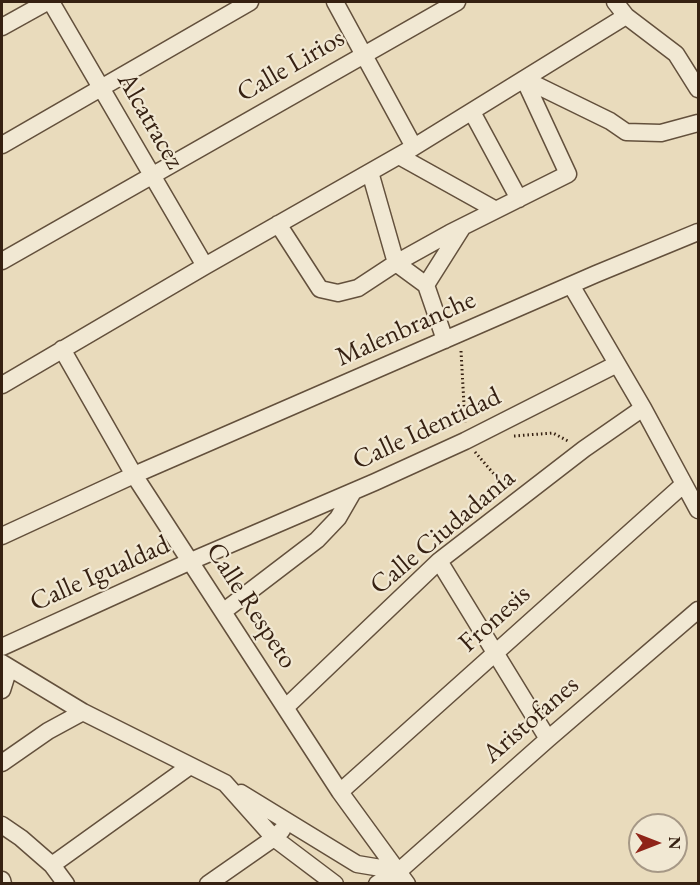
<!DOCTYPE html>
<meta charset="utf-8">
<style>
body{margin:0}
#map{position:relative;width:700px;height:885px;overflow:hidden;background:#e9dbbc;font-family:"EB Garamond",serif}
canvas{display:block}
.frame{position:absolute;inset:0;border:3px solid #362112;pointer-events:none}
.north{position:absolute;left:628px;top:813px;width:60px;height:60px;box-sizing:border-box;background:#f1e8d3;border:2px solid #a69886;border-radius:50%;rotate:90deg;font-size:16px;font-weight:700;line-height:24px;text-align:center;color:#362112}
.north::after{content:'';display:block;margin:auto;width:21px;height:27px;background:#8f2418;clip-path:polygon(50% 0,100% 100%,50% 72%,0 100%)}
</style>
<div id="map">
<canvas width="700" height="885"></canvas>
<div class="frame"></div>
<div class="north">N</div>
</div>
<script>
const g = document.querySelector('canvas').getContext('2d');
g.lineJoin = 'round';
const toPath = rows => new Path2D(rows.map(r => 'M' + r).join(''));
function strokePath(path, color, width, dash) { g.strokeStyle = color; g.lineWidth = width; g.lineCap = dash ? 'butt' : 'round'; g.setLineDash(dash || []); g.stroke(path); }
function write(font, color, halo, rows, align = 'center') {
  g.font = font + ' "EB Garamond",serif'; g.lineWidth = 4.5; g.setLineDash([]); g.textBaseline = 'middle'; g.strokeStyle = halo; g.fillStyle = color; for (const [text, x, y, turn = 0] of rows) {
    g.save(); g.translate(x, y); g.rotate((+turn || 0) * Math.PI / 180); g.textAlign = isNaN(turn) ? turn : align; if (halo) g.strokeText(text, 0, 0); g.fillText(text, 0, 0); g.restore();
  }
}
const street = toPath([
 [51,2,205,266],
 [335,2,414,147],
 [615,2,626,16,676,54,698,89],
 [2,27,47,2],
 [524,79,610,121,626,132,661,133,698,123],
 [472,112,519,199],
 [2,145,250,2],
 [399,156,496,210],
 [370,172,396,263,426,285,445,340],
 [278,224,320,289,338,293,358,288,396,263,450,233,568,174,524,79],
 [2,261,457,2],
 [426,285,462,228],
 [571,285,643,408,698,510],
 [62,349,134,475,340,792,407,884],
 [2,385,205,266,414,147,626,16],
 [2,536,134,475,596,274,698,232],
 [439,561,548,739],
 [224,611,317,540,338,518,353,492],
 [2,647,191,561,375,482,465,441,617,364],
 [2,663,83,712,225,783,274,838,335,884],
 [2,690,9,668],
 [286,707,439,561,584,449,643,408],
 [2,763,48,731,83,712],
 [340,792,684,484],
 [241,793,357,864,399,871],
 [2,825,21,838,52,865,66,884],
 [52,865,190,766],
 [2,880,3,884],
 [208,884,274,838,282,830],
 [377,884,399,871,548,739,698,610]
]);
strokePath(street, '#63503c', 19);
strokePath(toPath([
 [461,351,465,423],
 [514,436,553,433,568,441],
 [475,452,506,488]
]), '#362112', 3, [1.5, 3]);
strokePath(street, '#f1e8d3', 16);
write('27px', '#362112', '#f1e8d3', [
 ["Calle Lirios",291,66,-30],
 ["Alcatracez",150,121,60],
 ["Malenbranche",406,329,-24],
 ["Calle Identidad",427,429,-25],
 ["Calle Ciudadanía",443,532,-40],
 ["Calle Igualdad",100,574,-24],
 ["Calle Respeto",251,606,57],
 ["Fronesis",495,619,-42],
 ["Aristofanes",531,720,-41]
]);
</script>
